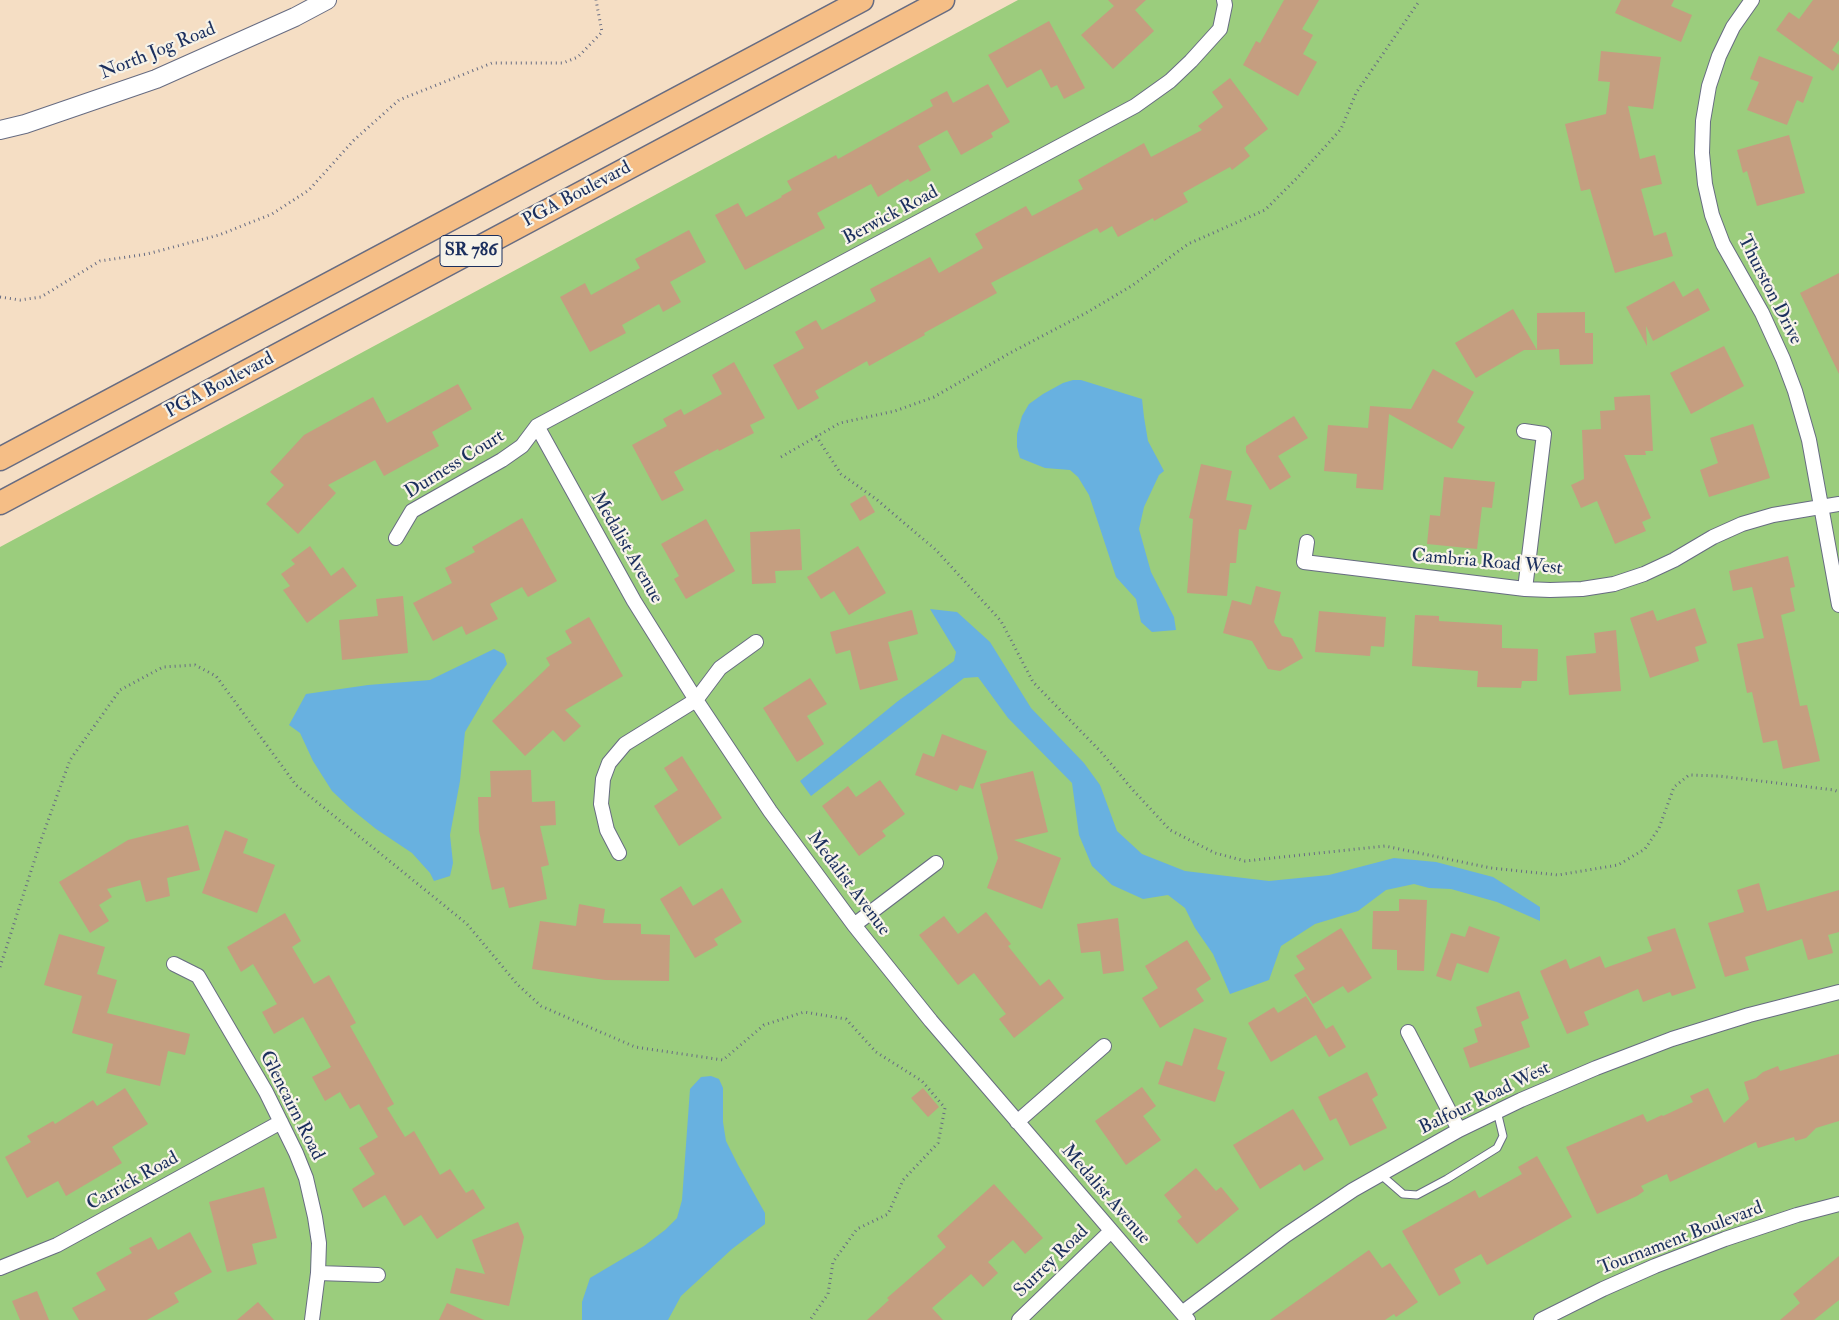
<!DOCTYPE html>
<style>
body{margin:0}
canvas{display:block;background:#f5dec4}
</style>
<canvas width="1839" height="1320"></canvas>
<script>
const g = document.querySelector('canvas').getContext('2d');
g.lineJoin = 'round';
function fill(path, color) { g.fillStyle = color; g.fill(path, 'evenodd'); }
const toPath = rows => new Path2D(rows.map(r => 'M' + r).join(''));
function strokePath(path, color, width, dash) { g.strokeStyle = color; g.lineWidth = width; g.lineCap = dash ? 'butt' : 'round'; g.setLineDash(dash || []); g.stroke(path); }
function write(font, color, halo, rows, align = 'center') {
  g.font = font + ' "IM FELL Double Pica",serif'; g.lineWidth = 4.5; g.setLineDash([]); g.textBaseline = 'middle'; g.strokeStyle = halo; g.fillStyle = color; for (const [text, x, y, turn = 0] of rows) {
    g.save(); g.translate(x, y); g.rotate((+turn || 0) * Math.PI / 180); g.textAlign = isNaN(turn) ? turn : align; if (halo) g.strokeText(text, 0, 0); g.fillText(text, 0, 0); g.restore();
  }
}
fill(toPath([
 [1018,0,1839,0,1839,1320,0,1320,0,547]
]), '#9bcd7d');
fill(toPath([
 [1073,380,1081,380,1142,399,1144,417,1148,441,1164,471,1159,475,1144,507,1139,529,1151,572,1174,617,1176,630,1152,632,1141,622,1136,599,1116,577,1089,495,1078,477,1070,470,1045,468,1020,458,1017,447,1017,434,1022,416,1029,404,1043,394,1063,383],
 [930,609,957,612,990,642,1031,708,1084,763,1100,785,1117,831,1142,854,1185,871,1269,881,1329,875,1394,858,1436,862,1493,877,1540,907,1540,921,1497,902,1451,889,1429,888,1414,884,1386,890,1358,911,1315,924,1281,946,1269,980,1230,994,1213,954,1195,928,1185,908,1168,895,1143,899,1112,885,1092,866,1079,835,1072,783,1008,718,978,677,964,678,811,796,800,781,898,701,954,661,956,652],
 [494,649,504,654,507,664,492,686,465,732,460,781,450,835,453,863,450,876,434,881,430,873,412,853,376,829,350,808,332,791,313,761,300,733,289,725,306,694,368,685,430,680],
 [711,1076,719,1079,723,1088,723,1122,726,1141,738,1165,765,1213,765,1224,732,1249,681,1296,668,1320,582,1320,582,1302,590,1278,644,1246,665,1230,677,1218,682,1200,690,1089,701,1077]
]), '#68b1e0');
fill(toPath([
 [1108,0,1146,0,1135,10,1154,31,1113,69,1081,35,1114,6],
 [1284,0,1319,0,1302,29,1313,35,1303,54,1317,62,1298,96,1243,65,1256,41,1260,43],
 [1621,0,1674,0,1671,6,1692,15,1681,42,1615,13],
 [1813,0,1839,0,1839,40,1832,50,1839,55,1839,62,1833,71,1776,30,1789,12,1799,19],
 [1049,21,1085,88,1064,99,1057,85,1051,88,1041,69,1007,88,988,55],
 [1601,51,1661,57,1653,109,1628,106,1640,159,1655,155,1662,184,1641,189,1654,236,1666,232,1673,256,1615,273,1590,189,1581,191,1565,124,1606,114,1610,82,1598,81],
 [1759,56,1813,77,1803,103,1797,100,1787,125,1747,110,1759,82,1750,79],
 [1230,78,1268,129,1244,148,1250,156,1232,170,1230,167,1183,193,1188,202,1154,221,1153,218,1118,237,1112,226,1100,233,1097,228,991,283,997,293,924,333,925,335,869,366,867,361,815,391,819,398,798,410,773,365,804,348,795,332,816,320,822,330,876,301,870,289,930,257,939,273,983,248,975,234,1026,206,1032,216,1083,189,1078,180,1144,143,1151,157,1202,130,1198,126,1223,107,1212,92],
 [988,84,1010,122,991,133,993,137,961,155,947,130,918,146,931,170,910,182,908,179,878,197,871,184,817,213,825,228,745,270,715,215,738,203,746,217,782,197,781,196,792,190,787,181,836,155,838,159,933,106,930,100,947,91,953,103],
 [1789,135,1805,193,1757,206,1747,171,1743,173,1737,150],
 [689,230,706,262,670,282,681,302,663,312,659,304,622,325,626,333,590,352,560,297,585,283,591,295,640,268,635,259],
 [1839,273,1839,374,1800,293],
 [1674,281,1683,297,1698,288,1710,310,1653,341,1646,326,1647,346,1626,307],
 [1513,309,1537,350,1524,350,1476,378,1455,343],
 [1585,312,1585,333,1593,333,1593,364,1560,365,1559,349,1537,350,1537,313],
 [1724,346,1744,386,1691,414,1670,373],
 [734,362,765,418,750,425,754,433,719,451,718,449,674,472,684,490,662,501,632,445,667,426,663,419,681,409,684,415,722,394,712,375],
 [1433,369,1474,392,1457,422,1465,427,1452,449,1389,414,1383,490,1356,488,1357,474,1324,471,1328,425,1368,428,1370,406,1411,409],
 [458,384,472,409,432,432,439,446,384,476,375,460,328,485,336,493,298,534,266,504,284,485,270,472,304,435,373,397,387,423],
 [1650,395,1653,451,1645,451,1646,455,1624,455,1651,518,1642,522,1646,531,1615,544,1597,501,1581,508,1571,485,1584,479,1582,430,1601,429,1600,411,1615,410,1614,397],
 [1294,416,1308,438,1278,456,1291,477,1270,490,1246,452,1246,446],
 [1753,424,1770,478,1709,497,1700,470,1718,463,1710,438],
 [1201,464,1232,471,1226,500,1252,505,1246,530,1239,529,1236,563,1230,563,1227,596,1187,593,1193,519,1189,518],
 [1444,477,1495,482,1492,508,1482,507,1477,549,1427,544,1430,515,1440,516],
 [865,495,875,512,860,521,850,504],
 [522,518,557,581,528,597,522,587,490,604,498,619,466,635,462,626,433,641,413,603,452,583,445,568,475,552,472,547],
 [706,519,735,571,686,599,674,579,679,576,661,544],
 [800,529,802,570,775,571,776,583,752,584,750,532],
 [310,546,331,576,343,567,357,586,307,623,283,590,290,586,281,574,295,564,291,560],
 [858,546,886,593,849,615,834,591,821,599,807,577],
 [1788,556,1795,587,1790,588,1795,611,1781,615,1800,706,1807,705,1820,761,1783,769,1777,740,1763,743,1752,692,1747,693,1737,644,1764,638,1752,587,1733,591,1729,571],
 [1256,586,1281,592,1274,622,1282,636,1292,638,1303,658,1280,671,1268,669,1252,641,1223,633,1232,600,1251,605],
 [403,596,408,653,342,660,339,620,378,616,376,599],
 [1695,608,1707,643,1695,647,1699,661,1650,678,1630,618,1653,610,1657,621],
 [912,610,918,634,888,642,898,680,860,690,850,650,836,654,830,632],
 [1319,611,1386,617,1384,647,1371,646,1370,656,1315,652],
 [1415,615,1439,616,1439,621,1502,625,1502,648,1538,649,1537,681,1522,681,1521,688,1477,687,1478,671,1412,666],
 [589,617,623,676,565,710,581,726,564,742,553,730,525,756,492,721,550,665,546,658,572,643,565,631],
 [1616,630,1621,691,1569,695,1566,656,1596,653,1594,633],
 [810,678,827,704,807,716,824,744,797,762,763,708],
 [942,734,987,751,973,789,960,785,957,791,915,775,923,753,934,757],
 [682,756,722,818,679,846,654,806,678,790,664,768],
 [531,770,532,802,555,801,556,825,540,826,549,865,541,867,547,899,509,908,504,887,492,890,479,831,478,797,491,797,490,771],
 [1033,771,1048,832,1014,840,1061,858,1042,909,987,888,998,858,980,784],
 [880,780,905,814,882,831,886,836,859,856,822,806,848,786,856,797],
 [188,825,200,870,167,878,170,896,146,902,140,880,107,889,112,897,99,905,109,921,90,933,59,882,128,840],
 [225,830,248,839,243,853,275,865,257,913,202,893],
 [1759,883,1767,911,1839,890,1839,932,1828,935,1833,953,1808,960,1802,939,1745,957,1749,970,1725,977,1708,923,1744,912,1737,890],
 [681,886,693,906,722,888,742,922,714,939,718,945,695,958,660,899],
 [1399,899,1427,900,1424,971,1397,970,1397,950,1372,949,1373,911,1399,911],
 [579,904,605,909,603,923,641,924,641,934,670,935,669,981,605,980,532,969,540,921,576,926],
 [986,912,1011,944,1008,946,1040,986,1049,979,1064,998,1014,1038,999,1019,1006,1014,974,973,958,985,919,935,944,916,958,934],
 [285,913,301,941,292,947,314,984,329,975,356,1023,350,1026,394,1104,387,1108,405,1137,414,1131,440,1175,450,1169,466,1193,473,1189,485,1208,437,1239,421,1215,404,1226,385,1195,363,1208,352,1189,375,1174,359,1148,378,1137,359,1104,350,1109,340,1092,325,1101,312,1077,331,1067,303,1017,274,1034,262,1012,277,1004,253,964,241,972,227,947],
 [1118,918,1124,971,1103,974,1100,951,1081,953,1077,924],
 [1469,926,1500,937,1488,973,1457,963,1451,981,1436,976,1451,933,1465,937],
 [1341,928,1372,978,1348,993,1343,986,1313,1004,1294,975,1305,969,1296,956],
 [1675,928,1696,988,1672,996,1670,992,1643,1002,1638,989,1584,1012,1589,1025,1567,1034,1540,971,1566,959,1570,969,1600,956,1605,968,1652,951,1647,937],
 [59,934,105,947,97,974,117,980,107,1013,190,1034,185,1055,168,1051,160,1086,106,1073,113,1044,72,1033,82,996,44,985],
 [1187,940,1211,979,1196,989,1204,1001,1160,1028,1142,998,1158,988,1145,966],
 [1519,991,1529,1018,1521,1022,1530,1047,1470,1068,1463,1048,1478,1042,1474,1029,1482,1026,1476,1007],
 [1306,996,1326,1029,1333,1025,1346,1047,1329,1057,1316,1035,1271,1062,1248,1023,1274,1007,1278,1013],
 [1194,1028,1227,1038,1217,1069,1225,1072,1215,1102,1158,1084,1166,1061,1182,1066],
 [1839,1054,1839,1121,1816,1128,1806,1138,1795,1141,1794,1137,1758,1148,1756,1142,1670,1182,1667,1174,1641,1186,1644,1191,1637,1196,1597,1214,1566,1147,1643,1114,1647,1122,1662,1115,1663,1116,1693,1102,1690,1096,1708,1088,1724,1123,1749,1099,1744,1082,1756,1078,1763,1072,1778,1066,1780,1071],
 [1367,1072,1378,1095,1372,1099,1387,1128,1350,1146,1336,1118,1330,1121,1318,1097],
 [1142,1087,1156,1106,1143,1116,1161,1140,1126,1165,1095,1121],
 [125,1088,148,1124,112,1147,122,1163,66,1196,58,1181,27,1198,5,1157,31,1142,27,1136,53,1121,55,1124,93,1100,97,1106],
 [923,1088,939,1107,928,1117,911,1098],
 [1293,1109,1324,1159,1304,1171,1300,1164,1260,1189,1233,1145],
 [1537,1156,1572,1217,1487,1265,1481,1254,1454,1269,1461,1283,1439,1296,1402,1231,1475,1190,1479,1198,1504,1184,1522,1174,1518,1167],
 [1196,1168,1216,1191,1221,1187,1239,1209,1197,1244,1177,1221,1182,1217,1164,1195],
 [994,1184,1043,1238,1025,1254,1013,1240,988,1262,998,1273,983,1287,971,1274,932,1308,943,1320,867,1320,889,1300,887,1298,946,1247,937,1236],
 [264,1187,277,1238,252,1244,257,1264,227,1272,209,1202],
 [518,1222,524,1237,509,1306,450,1293,456,1268,485,1274,472,1240],
 [190,1232,212,1272,174,1293,179,1302,147,1320,79,1320,72,1308,106,1290,96,1273,132,1253,129,1248,151,1237,158,1250],
 [1369,1250,1382,1268,1390,1263,1418,1302,1396,1317,1394,1314,1385,1320,1270,1320],
 [1839,1256,1839,1300,1814,1320,1780,1320,1800,1303,1793,1294],
 [37,1291,49,1320,20,1320,12,1301],
 [258,1302,274,1320,237,1320],
 [447,1303,484,1320,439,1320]
]), '#c59e80');
const service = toPath([
 [1380,1174,1403,1194,1417,1195,1447,1179,1497,1148,1503,1136,1497,1111]
]);
const minor = toPath([
 [1752,0,1733,27,1719,56,1709,86,1703,121,1702,153,1705,184,1712,215,1723,244,1762,313,1783,359,1795,391,1809,440,1839,605],
 [537,426,634,601,696,700,770,811,854,925,931,1021,1188,1320],
 [1524,431,1544,434,1525,589],
 [396,538,412,511,502,460,522,446,537,426,1135,106,1170,81,1191,61,1220,29,1225,5,1224,0],
 [1307,542,1304,562,1525,589,1550,590,1582,589,1614,584,1644,574,1674,560,1713,537,1742,524,1773,515,1839,504],
 [619,853,607,830,601,804,603,779,609,763,625,744,696,700,720,668,756,642],
 [854,925,936,863],
 [174,964,198,976,266,1092,296,1153,306,1178,315,1217,319,1243,318,1273,312,1320],
 [1408,1032,1459,1130],
 [1017,1122,1104,1046],
 [0,1268,57,1245,281,1122],
 [318,1273,378,1275],
 [1182,1313,1286,1235,1353,1190,1459,1130,1521,1100,1596,1068,1672,1039,1749,1015,1839,992],
 [1019,1320,1111,1231],
 [1541,1320,1603,1289,1655,1266,1725,1239,1797,1215,1839,1204]
]);
const tertiary = toPath([
 [0,130,25,124,156,79,295,17,327,0]
]);
const primary = toPath([
 [0,459,862,0],
 [0,503,943,0]
]);
strokePath(service, '#676c82', 9);
strokePath(minor, '#676c82', 16);
strokePath(tertiary, '#676c82', 20);
strokePath(primary, '#676c82', 25);
strokePath(toPath([
 [0,297,20,300,41,297,100,261,147,254,219,235,272,214,309,190,354,140,399,100,492,63,563,63,578,57,602,32,596,0],
 [816,436,841,474,876,499,936,550,1001,621,1033,682,1102,753,1132,789,1170,830,1215,853,1245,861,1385,846,1491,868,1558,875,1618,865,1645,849,1659,828,1674,787,1689,775,1719,776,1834,790,1839,792],
 [781,457,840,423,895,411,934,397,1010,353,1086,313,1133,285,1188,244,1265,210,1297,178,1341,129,1356,93,1420,0],
 [0,967,41,840,70,760,120,690,163,667,195,665,216,676,296,785,467,924,517,984,541,1006,635,1047,723,1060,764,1025,804,1012,846,1019,876,1052,922,1081,945,1108,938,1143,903,1180,888,1214,857,1229,833,1262,828,1294,810,1320]
]), '#676c82', 3, [1, 4]);
strokePath(service, '#fff', 7);
strokePath(minor, '#fff', 14);
strokePath(tertiary, '#fff', 18);
strokePath(primary, '#f5be86', 22);
for (const [x, y, w] of [
 [471,251,62]
]) { const box = new Path2D(); box.roundRect(x - w / 2, y - 15.5, w, 31, 4); g.fillStyle = '#f7f3e8'; g.fill(box); strokePath(box, '#1b2f5e', 1); }
write('bold 18px', '#1b2f5e', null, [
 ["SR 786",471,251]
]);
write('19px', '#1b2f5e', '#f7f3e8', [
 ["North Jog Road",158,52,-22],
 ["PGA Boulevard",577,195,-28],
 ["Berwick Road",891,216,-28],
 ["Thurston Drive",1769,290,63],
 ["PGA Boulevard",220,386,-28],
 ["Durness Court",455,465,-32],
 ["Medalist Avenue",626,548,60],
 ["Cambria Road West",1487,563,5],
 ["Medalist Avenue",848,884,53],
 ["Balfour Road West",1485,1099,-26],
 ["Glencairn Road",291,1106,63],
 ["Carrick Road",133,1182,-29],
 ["Medalist Avenue",1105,1195,49],
 ["Tournament Boulevard",1681,1239,-21],
 ["Surrey Road",1052,1262,-44]
]);
</script>
